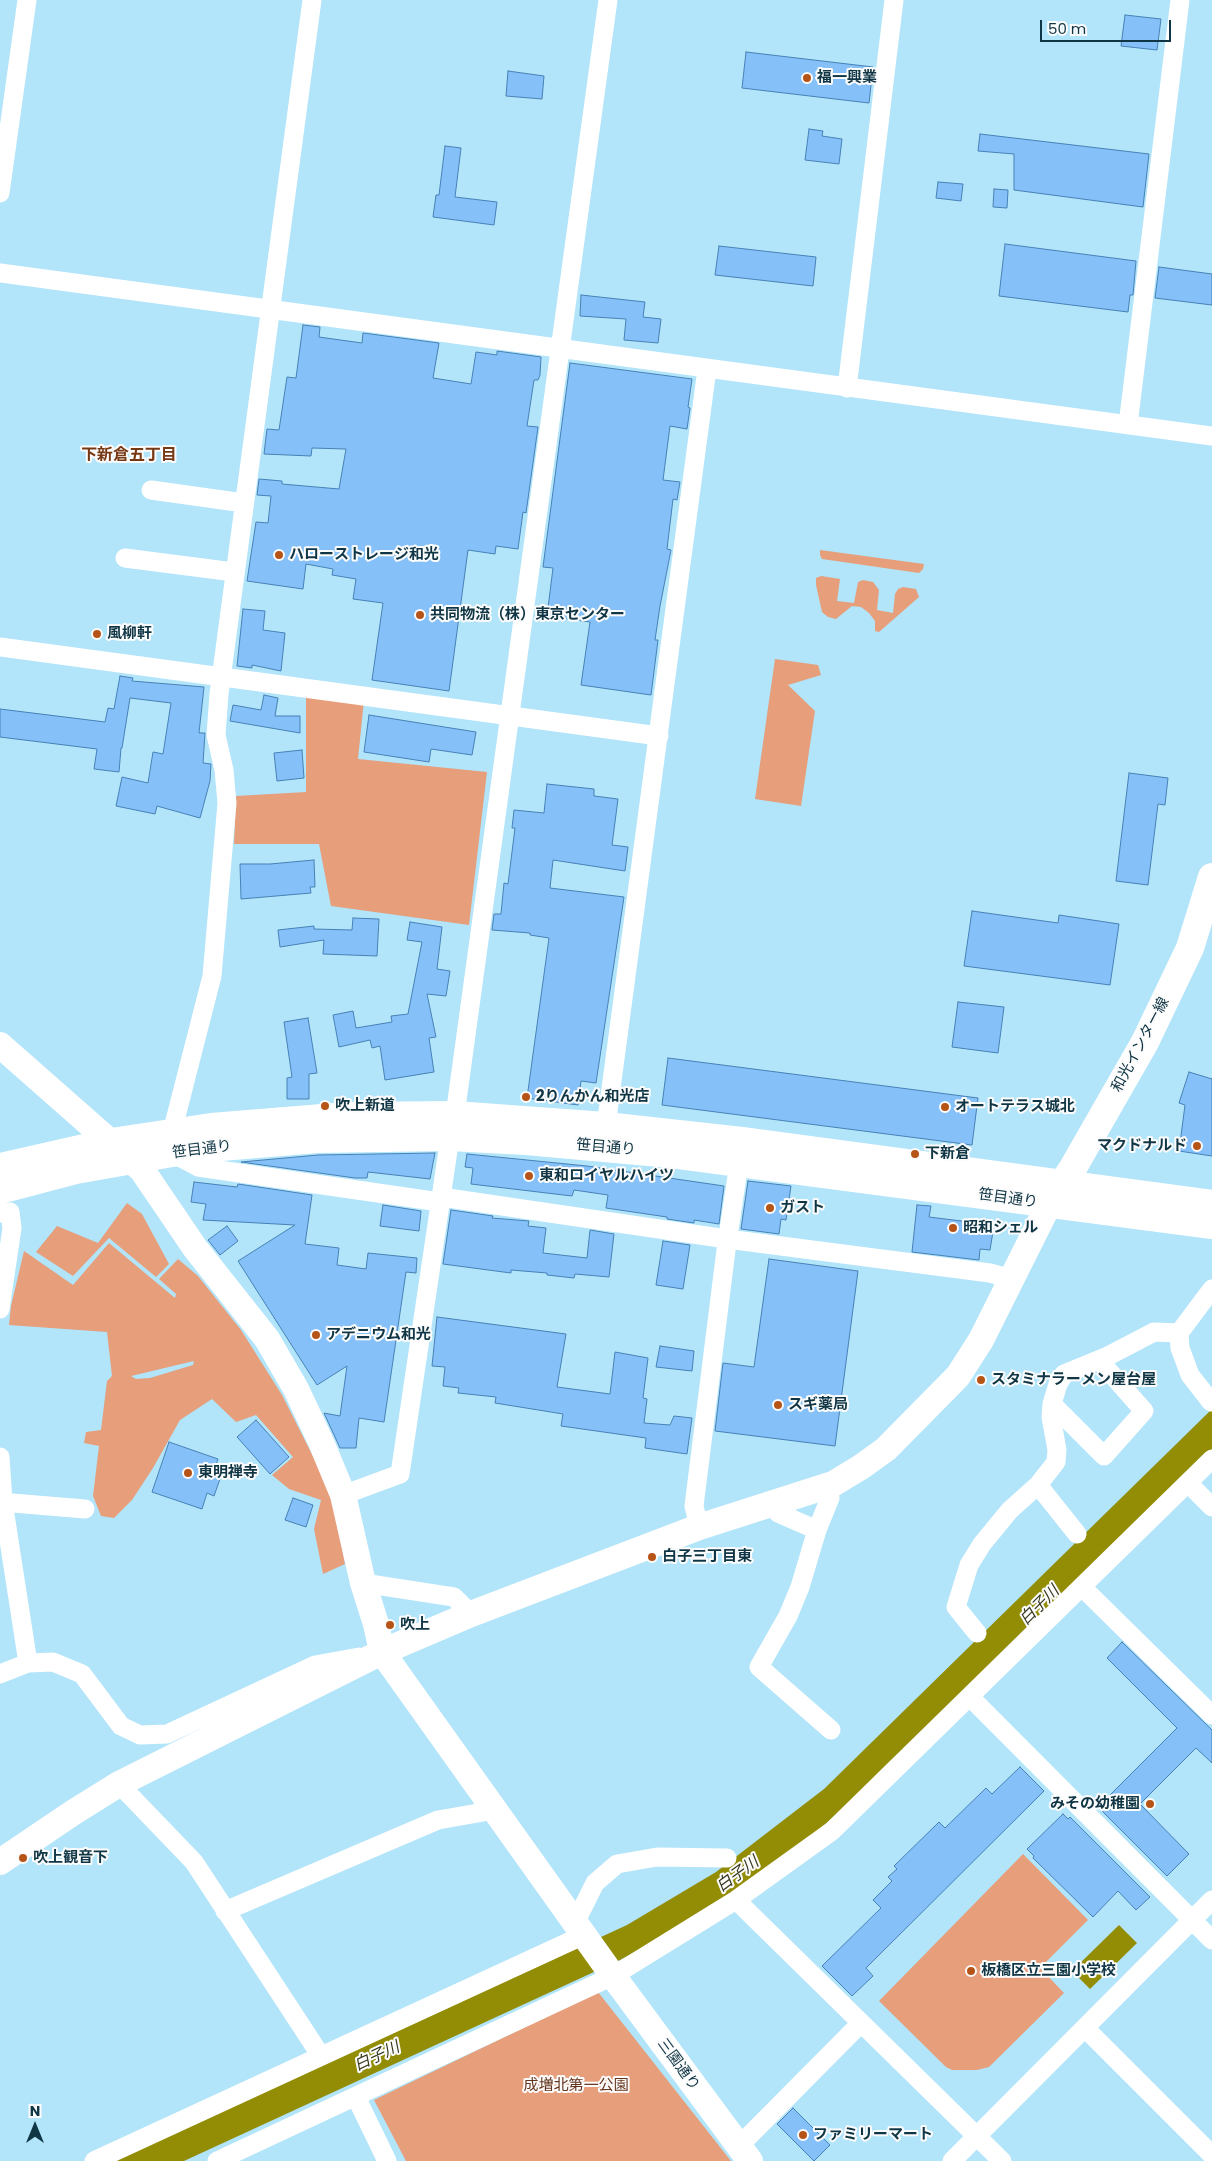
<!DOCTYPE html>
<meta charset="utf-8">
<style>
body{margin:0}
#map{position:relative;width:1212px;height:2161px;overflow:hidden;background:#b2e4fa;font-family:Poppins,sans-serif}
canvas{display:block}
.north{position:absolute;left:10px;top:2101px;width:50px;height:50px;-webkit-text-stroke:4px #fcfcfc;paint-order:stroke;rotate:0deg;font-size:14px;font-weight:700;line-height:20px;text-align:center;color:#103645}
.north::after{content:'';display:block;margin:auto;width:18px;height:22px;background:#103645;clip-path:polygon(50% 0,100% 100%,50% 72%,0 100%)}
.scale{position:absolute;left:1040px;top:20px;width:131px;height:22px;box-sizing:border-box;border:2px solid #103645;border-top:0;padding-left:6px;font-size:15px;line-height:18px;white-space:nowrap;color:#103645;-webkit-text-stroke:4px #fcfcfc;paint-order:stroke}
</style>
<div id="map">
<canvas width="1212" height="2161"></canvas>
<div class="north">N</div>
<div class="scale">50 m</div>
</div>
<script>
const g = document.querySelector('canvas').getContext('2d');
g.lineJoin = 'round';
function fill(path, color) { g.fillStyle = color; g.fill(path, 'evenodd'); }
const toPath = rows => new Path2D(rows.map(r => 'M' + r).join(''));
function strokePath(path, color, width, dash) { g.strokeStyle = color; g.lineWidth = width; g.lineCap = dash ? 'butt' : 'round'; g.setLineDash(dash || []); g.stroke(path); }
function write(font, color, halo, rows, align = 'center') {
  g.font = font + ' Poppins,"Noto Sans JP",sans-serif'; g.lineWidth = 4; g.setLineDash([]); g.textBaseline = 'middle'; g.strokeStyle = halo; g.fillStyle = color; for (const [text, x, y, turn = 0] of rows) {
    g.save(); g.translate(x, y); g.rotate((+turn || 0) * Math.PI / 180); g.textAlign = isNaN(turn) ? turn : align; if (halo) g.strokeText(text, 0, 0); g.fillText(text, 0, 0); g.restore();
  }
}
fill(toPath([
 [820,550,924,564,923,569,919,573,822,559,820,555],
 [821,576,840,579,837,601,854,603,858,582,863,580,873,582,879,590,877,610,893,613,895,594,898,589,903,587,916,589,919,597,879,632,875,631,875,621,869,613,861,607,852,606,836,619,828,617,822,612,816,585,816,578],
 [775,659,818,665,821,675,788,685,815,711,801,806,755,799],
 [306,697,364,700,358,759,487,772,469,925,331,906,319,844,234,844,236,796,306,792],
 [127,1203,142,1214,169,1264,156,1277,109,1238,73,1276,36,1252,57,1226,98,1243],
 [109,1243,175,1298,176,1294,159,1279,178,1259,198,1276,241,1330,282,1395,323,1476,332,1498,345,1564,323,1574,314,1529,321,1500,289,1489,272,1475,293,1457,256,1415,236,1422,212,1399,180,1420,153,1468,132,1500,114,1518,101,1516,93,1496,99,1446,84,1443,86,1432,101,1430,107,1381,112,1376,107,1332,9,1325,11,1306,24,1251,73,1285],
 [194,1361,193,1365,150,1378,136,1379,131,1376],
 [1023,1854,1088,1920,1040,1968,1064,1993,989,2067,977,2070,952,2070,946,2067,879,2001],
 [598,1992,731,2161,406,2161,374,2100]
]), '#e79e7a');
fill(toPath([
 [1212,1409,1212,1449,895,1761,846,1807,789,1854,686,1925,620,1960,184,2161,115,2161,627,1925,716,1872,824,1789],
 [1119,1925,1137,1943,1090,1989,1072,1971]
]), '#938d06');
const building = toPath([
 [1125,15,1161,19,1157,50,1121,46,1125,15],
 [746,52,873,67,869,103,742,88,746,52],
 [508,71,544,76,542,99,506,96,508,71],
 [809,129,823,131,822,136,842,139,839,164,805,160,809,129],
 [980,134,1149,154,1143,207,1014,190,1014,154,978,151,980,134],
 [445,146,461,148,455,197,497,202,494,225,433,217,436,195,439,195,445,146],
 [938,182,963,184,961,201,936,198,938,182],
 [994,189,1008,190,1007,208,993,207,994,189],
 [1005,244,1136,261,1133,295,1130,295,1128,312,999,296,1005,244],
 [719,246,816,257,813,286,715,275,719,246],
 [1159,267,1212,274,1212,305,1155,298,1159,267],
 [581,295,645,302,643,317,661,319,658,343,624,340,626,319,580,316,581,295],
 [303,325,320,327,319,337,362,343,363,333,439,343,433,378,471,384,476,352,497,355,497,351,541,357,540,375,538,380,534,380,527,426,538,427,526,513,523,512,518,549,496,546,495,554,468,550,449,691,372,680,383,603,353,599,356,579,332,575,333,569,306,564,303,589,247,581,256,522,268,523,271,496,257,495,259,479,282,481,282,484,339,489,346,449,312,448,311,456,264,454,267,429,279,430,287,377,296,378,303,325],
 [570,363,692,379,688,407,690,408,687,429,670,426,663,480,680,482,677,500,673,499,667,549,671,550,660,606,655,640,658,640,651,695,581,685,590,622,547,616,553,568,543,567,570,363],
 [243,609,265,611,263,630,285,633,281,671,252,665,252,668,237,666,243,609],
 [120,676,133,678,132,681,204,687,199,733,205,733,203,763,211,764,210,781,200,818,157,806,155,814,116,806,122,777,148,783,153,752,163,754,171,703,130,698,122,748,121,748,119,772,94,769,97,749,0,737,0,709,105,722,108,708,114,709,120,676],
 [264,695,278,698,275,716,300,716,300,733,230,721,233,705,261,710,264,695],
 [369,715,476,732,472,755,431,749,429,762,364,752,369,715],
 [302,750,304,778,277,781,274,753,302,750],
 [1129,773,1168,778,1165,805,1158,804,1148,885,1116,881,1129,773],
 [547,784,594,789,594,796,618,799,612,845,628,847,625,871,553,860,550,888,624,897,596,1083,581,1081,578,1105,527,1098,549,938,530,935,530,933,492,930,494,914,501,914,504,883,508,884,515,828,512,828,514,810,544,813,547,784],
 [314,860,315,887,310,887,311,893,241,899,240,864,270,864,314,860],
 [972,911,1058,923,1059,915,1119,924,1110,985,964,966,972,911],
 [353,918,379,919,377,956,323,954,324,940,280,947,278,930,314,926,314,929,352,930,353,918],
 [410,922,442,927,437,969,450,971,446,996,427,994,436,1037,429,1038,434,1072,385,1080,380,1046,372,1048,370,1040,339,1047,333,1015,353,1011,356,1028,392,1022,391,1016,408,1014,422,942,407,940,410,922],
 [958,1002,1004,1007,998,1053,952,1047,958,1002],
 [308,1018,317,1073,309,1074,309,1099,287,1099,287,1078,292,1077,284,1022,308,1018],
 [668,1058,978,1098,972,1145,662,1105,668,1058],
 [1189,1072,1212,1079,1212,1156,1179,1151,1185,1105,1179,1103,1189,1072],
 [435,1153,430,1179,368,1172,367,1178,355,1178,241,1162,318,1155,435,1153],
 [467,1154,587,1166,724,1186,719,1224,694,1220,694,1223,667,1219,667,1217,606,1208,608,1195,574,1190,572,1196,471,1184,473,1168,465,1167,467,1154],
 [748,1181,791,1186,786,1220,781,1219,779,1234,741,1229,748,1181],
 [194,1182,237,1187,238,1184,312,1195,305,1244,339,1248,337,1265,366,1269,368,1253,417,1258,416,1273,406,1272,384,1422,359,1418,356,1448,340,1448,324,1413,340,1416,347,1366,317,1385,238,1261,295,1225,203,1220,206,1204,191,1202,194,1182],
 [383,1205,421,1211,419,1231,380,1226,383,1205],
 [917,1205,931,1206,929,1217,994,1225,990,1250,980,1249,979,1260,912,1252,917,1205],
 [451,1210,493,1216,492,1218,529,1221,528,1226,546,1228,543,1253,587,1258,590,1230,614,1234,609,1277,575,1274,574,1278,547,1275,547,1273,511,1270,511,1273,443,1264,451,1210],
 [227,1226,238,1241,220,1255,208,1240,227,1226],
 [663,1241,690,1245,683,1289,656,1285,663,1241],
 [769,1259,858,1271,835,1446,715,1431,723,1363,754,1367,769,1259],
 [437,1317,566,1334,557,1387,610,1394,615,1352,648,1358,643,1398,647,1399,644,1423,670,1425,674,1416,692,1418,687,1454,645,1448,646,1438,561,1426,563,1414,495,1403,496,1397,458,1393,459,1388,443,1386,445,1367,432,1366,437,1317],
 [660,1346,694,1351,692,1371,656,1367,660,1346],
 [256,1420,289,1457,270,1474,237,1437,256,1420],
 [169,1442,218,1459,213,1473,221,1476,214,1496,207,1493,202,1509,152,1492,169,1442],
 [293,1498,313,1505,306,1527,285,1520,293,1498],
 [1122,1642,1212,1730,1212,1763,1196,1748,1140,1804,1189,1854,1167,1876,1098,1807,1177,1728,1107,1658,1122,1642],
 [1020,1767,1044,1791,866,1968,873,1976,852,1996,822,1966,881,1908,873,1900,892,1881,888,1877,897,1869,894,1866,939,1822,945,1828,986,1788,992,1794,1020,1767],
 [1063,1814,1068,1819,1070,1817,1150,1897,1136,1910,1118,1891,1093,1917,1033,1858,1034,1856,1027,1849,1063,1814],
 [793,2108,830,2145,814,2161,777,2124,793,2108]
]);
fill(building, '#85c1f8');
strokePath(building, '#4781b5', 1);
strokePath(toPath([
 [0,193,27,0],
 [0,273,1212,436],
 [847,388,894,0],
 [1128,425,1180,0],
 [151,490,244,503],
 [125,558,234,572],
 [0,647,659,736],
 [606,1126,707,369],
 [172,1132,212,976,227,803,224,770,216,735,219,694,312,0],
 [172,1153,198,1167,440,1202],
 [441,1197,727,1239,990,1273,1012,1279],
 [0,1213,10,1212,12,1228,0,1309],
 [1179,1333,1180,1348,1190,1375,1211,1402],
 [1052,1404,1104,1456,1144,1411,1099,1360],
 [0,1457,3,1502,28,1663],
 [1188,1483,1212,1507],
 [1038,1485,1077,1534],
 [827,1486,830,1498,817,1530,800,1587,788,1616,759,1667,831,1730],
 [343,1495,400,1474,450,1137,455,1115,608,0],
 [0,1502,85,1509],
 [773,1504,778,1513,817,1530],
 [699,1527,694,1506,726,1250,739,1163],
 [363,1583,454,1597,471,1614],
 [1082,1587,1212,1715],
 [977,1633,956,1607,969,1565,982,1544,1010,1510,1038,1485,1056,1462,1057,1450,1051,1417,1052,1404,1058,1384,1064,1374,1108,1356,1154,1332,1179,1333,1212,1289],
 [0,1674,28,1663,53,1662,82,1674,121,1726,140,1735,167,1734,315,1665,359,1657],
 [970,1697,1212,1940],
 [119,1784,194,1862,321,2056],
 [736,1900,1002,2161],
 [225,1911,438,1820,495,1810],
 [575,1923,595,1883,617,1864,657,1857,727,1858],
 [1085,2028,1212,2155],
 [356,2097,387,2161],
 [739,2146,860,2024],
 [94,2161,584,1935],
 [217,2161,613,1976,736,1900,832,1831,1212,1459],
 [952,2161,1212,1900]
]), '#fff', 19);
strokePath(toPath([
 [0,1045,142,1170,195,1248,267,1339,296,1389,321,1442,343,1495,363,1583,376,1624,382,1652,613,1976,750,2161],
 [0,1862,74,1812,119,1784,382,1652,471,1614,699,1527,833,1484,861,1467,886,1449,958,1376,981,1340,1049,1204]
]), '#fff', 26);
strokePath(toPath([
 [0,1167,111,1142,211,1127,347,1116,455,1115,606,1126,742,1141,1212,1204],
 [0,1190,76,1170,172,1153,221,1147,317,1139,450,1137,526,1141,671,1154,1212,1225],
 [1054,1197,1074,1166,1145,1042,1190,948,1212,877]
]), '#fff', 28);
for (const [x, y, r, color] of [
 [807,78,5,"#b65418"],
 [279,555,5,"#b65418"],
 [420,615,5,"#b65418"],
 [97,634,5,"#b65418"],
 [526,1097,5,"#b65418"],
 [325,1106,5,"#b65418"],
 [945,1107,5,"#b65418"],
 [1197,1146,5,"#b65418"],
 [915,1154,5,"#b65418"],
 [529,1176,5,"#b65418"],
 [770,1208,5,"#b65418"],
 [953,1228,5,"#b65418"],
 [316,1335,5,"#b65418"],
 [981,1380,5,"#b65418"],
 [778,1405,5,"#b65418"],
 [188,1473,5,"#b65418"],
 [652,1557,5,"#b65418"],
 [390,1625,5,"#b65418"],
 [1150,1804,5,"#b65418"],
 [23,1858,5,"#b65418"],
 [971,1971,5,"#b65418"],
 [803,2135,5,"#b65418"]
]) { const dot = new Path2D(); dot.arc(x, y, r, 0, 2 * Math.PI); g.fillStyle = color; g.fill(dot); strokePath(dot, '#fcfcfc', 2); }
write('bold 15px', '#103645', '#fcfcfc', [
 ["福一興業",817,78],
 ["ハローストレージ和光",289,555],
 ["共同物流（株）東京センター",430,615],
 ["風柳軒",107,634],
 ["2りんかん和光店",536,1097],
 ["吹上新道",335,1106],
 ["オートテラス城北",955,1107],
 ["マクドナルド",1187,1146,"right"],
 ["下新倉",925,1154],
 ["東和ロイヤルハイツ",539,1176],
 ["ガスト",780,1208],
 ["昭和シェル",963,1228],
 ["アデニウム和光",326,1335],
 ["スタミナラーメン屋台屋",991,1380],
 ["スギ薬局",788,1405],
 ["東明禅寺",198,1473],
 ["白子三丁目東",662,1557],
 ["吹上",400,1625],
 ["みその幼稚園",1140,1804,"right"],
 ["吹上観音下",33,1858],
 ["板橋区立三園小学校",981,1971],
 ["ファミリーマート",813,2135]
], 'left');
write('15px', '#103645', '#fcfcfc', [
 ["和光インター線",1141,1045,-62],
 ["笹目通り",606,1148,5],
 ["笹目通り",202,1150,-7],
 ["笹目通り",1008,1199,8],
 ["三園通り",678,2065,54]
]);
write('15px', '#65351c', '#fcfcfc', [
 ["成増北第一公園",576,2086]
]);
write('bold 16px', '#773814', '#fcfcfc', [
 ["下新倉五丁目",129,456]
]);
write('italic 16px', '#38371f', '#fcfcfc', [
 ["白子川",1040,1606,-45],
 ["白子川",738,1875,-36],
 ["白子川",377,2057,-25]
]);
</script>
